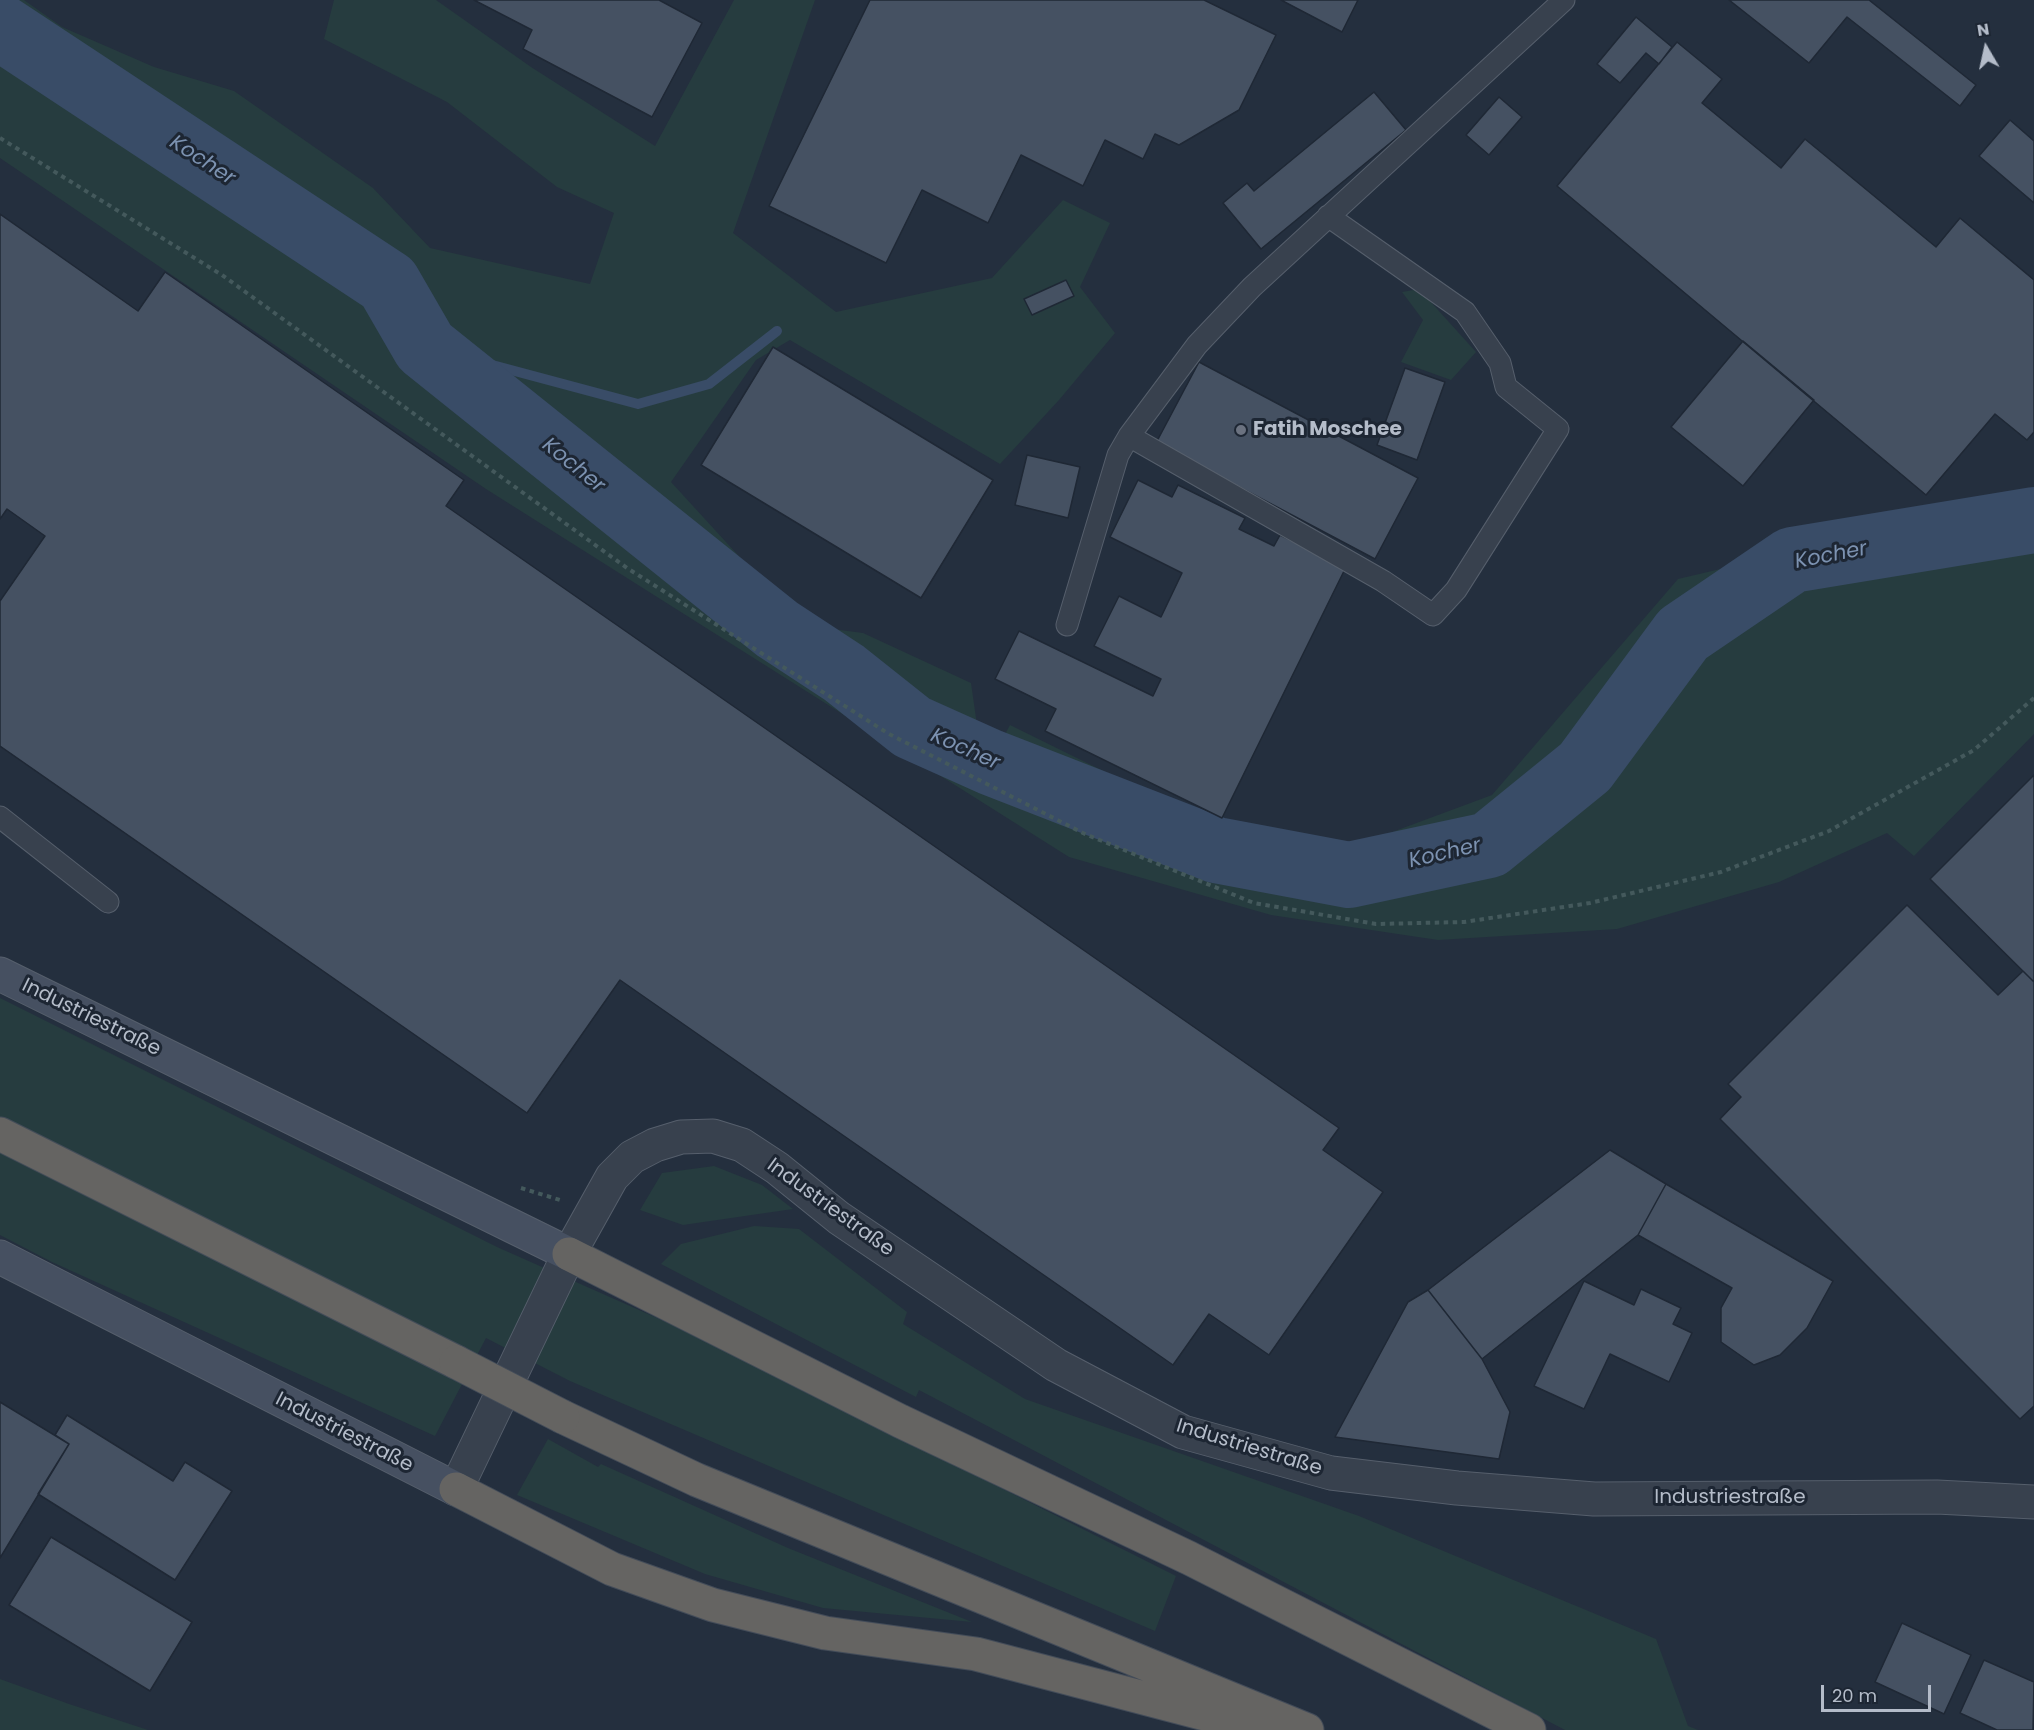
<!DOCTYPE html>
<meta charset="utf-8">
<style>
body{margin:0}
#map{position:relative;width:2034px;height:1730px;overflow:hidden;background:#242f3e;font-family:Poppins,sans-serif}
canvas{display:block}
.north{position:absolute;left:1956px;top:18px;width:60px;height:60px;-webkit-text-stroke:4px #1d2633;paint-order:stroke;rotate:351deg;font-size:16px;font-weight:700;line-height:24px;text-align:center;color:#b4bcc9}
.north::after{content:'';display:block;margin:auto;width:21px;height:27px;background:#b4bcc9;clip-path:polygon(50% 0,100% 100%,50% 72%,0 100%)}
.scale{position:absolute;left:1821px;top:1685px;width:110px;height:27px;box-sizing:border-box;border:3px solid #b4bcc9;border-top:0;padding-left:8px;font-size:18px;line-height:21px;white-space:nowrap;color:#b4bcc9;-webkit-text-stroke:4px #1d2633;paint-order:stroke}
</style>
<div id="map">
<canvas width="2034" height="1730"></canvas>
<div class="north">N</div>
<div class="scale">20 m</div>
</div>
<script>
const g = document.querySelector('canvas').getContext('2d');
g.lineJoin = 'round';
function fill(path, color) { g.fillStyle = color; g.fill(path, 'evenodd'); }
const toPath = rows => new Path2D(rows.map(r => 'M' + r).join(''));
function strokePath(path, color, width, dash) { g.strokeStyle = color; g.lineWidth = width; g.lineCap = dash ? 'butt' : 'round'; g.setLineDash(dash || []); g.stroke(path); }
function write(font, color, halo, rows, align = 'center') {
  g.font = font + ' Poppins,sans-serif'; g.lineWidth = 6; g.setLineDash([]); g.textBaseline = 'middle'; g.strokeStyle = halo; g.fillStyle = color; for (const [text, x, y, turn = 0] of rows) {
    g.save(); g.translate(x, y); g.rotate((+turn || 0) * Math.PI / 180); g.textAlign = isNaN(turn) ? turn : align; if (halo) g.strokeText(text, 0, 0); g.fillText(text, 0, 0); g.restore();
  }
}
fill(toPath([
 [0,0,24,0,62,27,154,67,234,91,373,188,430,248,590,284,614,213,557,187,447,102,324,39,334,0,436,0,531,67,655,146,734,0,815,0,733,233,836,312,992,278,1063,200,1110,223,1080,287,1115,333,1059,400,1000,464,790,340,756,360,671,482,802,625,863,633,971,683,983,767,986,769,1010,725,1298,867,1492,795,1678,579,2034,495,2034,734,1914,856,1887,833,1779,882,1617,929,1438,940,1271,915,1069,857,486,489,0,158],
 [1419,289,1476,352,1451,380,1401,362,1423,320,1402,292],
 [0,998,497,1247,709,1341,1176,1576,1155,1631,570,1381,486,1338,435,1436,52,1262,0,1235],
 [714,1166,762,1185,793,1209,683,1225,640,1210,662,1173],
 [754,1226,799,1229,907,1312,903,1324,1025,1399,1359,1516,1656,1639,1688,1726,1698,1730,1565,1730,919,1390,916,1397,661,1264,681,1244],
 [548,1439,598,1467,601,1464,788,1548,972,1622,823,1608,705,1574,517,1495],
 [0,1679,69,1704,148,1730,0,1730]
]), '#263c3f');
strokePath(toPath([
 [425,347,638,404,709,384,777,331]
]), '#394c67', 10);
strokePath(toPath([
 [0,27,388,283,425,347,777,629,844,673,912,727,990,762,1216,850,1349,875,1489,845,1585,767,1683,634,1792,560,2034,520]
]), '#394c67', 66);
const building = toPath([
 [474,0,659,0,702,23,652,117,523,49,532,30,474,0],
 [870,0,1204,0,1276,35,1239,110,1179,145,1155,134,1143,159,1105,140,1083,186,1021,155,988,223,922,190,886,263,769,206,870,0],
 [1281,0,1358,0,1342,32,1281,0],
 [1729,0,1869,0,1976,85,1960,106,1847,17,1809,63,1729,0],
 [1636,17,1672,47,1659,64,1646,53,1620,83,1597,64,1636,17],
 [1677,42,1722,79,1702,103,1781,168,1805,139,1936,247,1960,218,2034,280,2034,432,2027,440,1995,414,1926,495,1557,186,1677,42],
 [1374,92,1406,130,1261,249,1223,203,1247,183,1254,191,1374,92],
 [1499,97,1522,117,1489,155,1466,135,1499,97],
 [2010,120,2034,141,2034,203,1979,156,2010,120],
 [0,214,138,311,165,272,464,480,446,506,1339,1128,1323,1150,1383,1192,1269,1355,1209,1314,1173,1365,620,980,527,1113,0,746,0,601,45,536,7,509,0,519,0,214],
 [1066,280,1074,296,1032,315,1024,299,1066,280],
 [1743,341,1814,400,1743,486,1671,427,1743,341],
 [773,347,993,480,921,598,701,465,773,347],
 [1199,362,1418,478,1375,559,1156,443,1199,362],
 [1405,368,1445,382,1417,460,1377,445,1405,368],
 [1027,455,1080,467,1068,518,1015,505,1027,455],
 [1138,480,1172,497,1178,485,1245,518,1239,529,1274,546,1280,535,1346,567,1222,818,1045,731,1056,709,995,679,1019,631,1153,696,1161,679,1094,646,1119,596,1161,617,1182,573,1110,537,1138,480],
 [2034,775,2034,982,1930,879,2034,775],
 [1907,905,1998,995,2023,971,2034,982,2034,1406,2020,1419,1720,1119,1741,1097,1728,1084,1907,905],
 [1610,1150,1666,1184,1638,1235,1482,1359,1428,1290,1610,1150],
 [1666,1184,1833,1281,1807,1328,1780,1355,1754,1365,1721,1342,1721,1308,1732,1288,1638,1235,1666,1184],
 [1584,1281,1634,1305,1641,1289,1681,1308,1673,1324,1692,1333,1669,1382,1610,1354,1584,1409,1534,1386,1584,1281],
 [1428,1290,1482,1359,1510,1412,1499,1459,1335,1437,1408,1302,1428,1290],
 [0,1402,69,1444,0,1558,0,1402],
 [67,1415,173,1481,185,1462,232,1491,175,1580,38,1494,69,1444,55,1435,67,1415],
 [51,1537,192,1622,150,1691,9,1605,51,1537],
 [1902,1623,1971,1655,1944,1714,1875,1682,1902,1623],
 [1984,1660,2034,1682,2033,1730,1997,1730,1960,1713,1984,1660]
]);
fill(building, '#455162');
strokePath(building, '#1f2835', 1.5);
const service = toPath([
 [1129,436,1383,581,1433,615,1456,590,1558,429,1506,387,1500,363,1465,312,1328,216],
 [1067,625,1118,455,1129,436,1197,345,1252,287,1564,0],
 [0,817,108,902]
]);
const tertiary = toPath([
 [456,1489,569,1254,612,1177,632,1157,655,1145,681,1137,713,1136,742,1145,777,1168,839,1218,1056,1365,1183,1432,1331,1473,1457,1488,1594,1499,1937,1497,2034,1502]
]);
const secondary = toPath([
 [0,974,569,1254],
 [0,1257,456,1489]
]);
const trunk = toPath([
 [0,1134,456,1362],
 [569,1254,900,1421,1189,1558,1529,1730],
 [563,1417,697,1480,1307,1730],
 [456,1489,612,1569,713,1605,825,1633,976,1654,1266,1730]
]);
strokePath(service, '#565f6c', 23);
strokePath(tertiary, '#565f6c', 35);
strokePath(secondary, '#565f6c', 35);
strokePath(trunk, '#434c59', 35);
strokePath(toPath([
 [0,138,222,275,627,568,889,734,1085,834,1254,903,1376,924,1464,922,1590,903,1721,872,1829,831,1974,750,2034,698],
 [521,1188,560,1200]
]), '#44595c', 4, [4.5, 4.5]);
strokePath(service, '#38414e', 21);
strokePath(tertiary, '#38414e', 33);
strokePath(secondary, '#465061', 33);
strokePath(trunk, '#656462', 33);
const trunkBridge = toPath([
 [456,1362,563,1417]
]);
strokePath(trunkBridge, '#434c59', 35, []);
strokePath(trunkBridge, '#656462', 33);
for (const [x, y, r, color] of [
 [1241,430,6,"#6b7280"]
]) { const dot = new Path2D(); dot.arc(x, y, r, 0, 2 * Math.PI); g.fillStyle = color; g.fill(dot); strokePath(dot, '#1d2633', 2); }
write('bold 20px', '#b4bcc9', '#1d2633', [
 ["Fatih Moschee",1253,430]
], 'left');
write('20px', '#b4bcc9', '#1d2633', [
 ["Industriestraße",91,1018,26],
 ["Industriestraße",830,1208,36],
 ["Industriestraße",344,1433,27],
 ["Industriestraße",1249,1448,17],
 ["Industriestraße",1730,1498]
]);
write('italic 21px', '#7c92b1', '#1d2633', [
 ["Kocher",202,161,33],
 ["Kocher",573,466,39],
 ["Kocher",1831,556,-11],
 ["Kocher",965,750,24],
 ["Kocher",1445,854,-13]
]);
</script>
